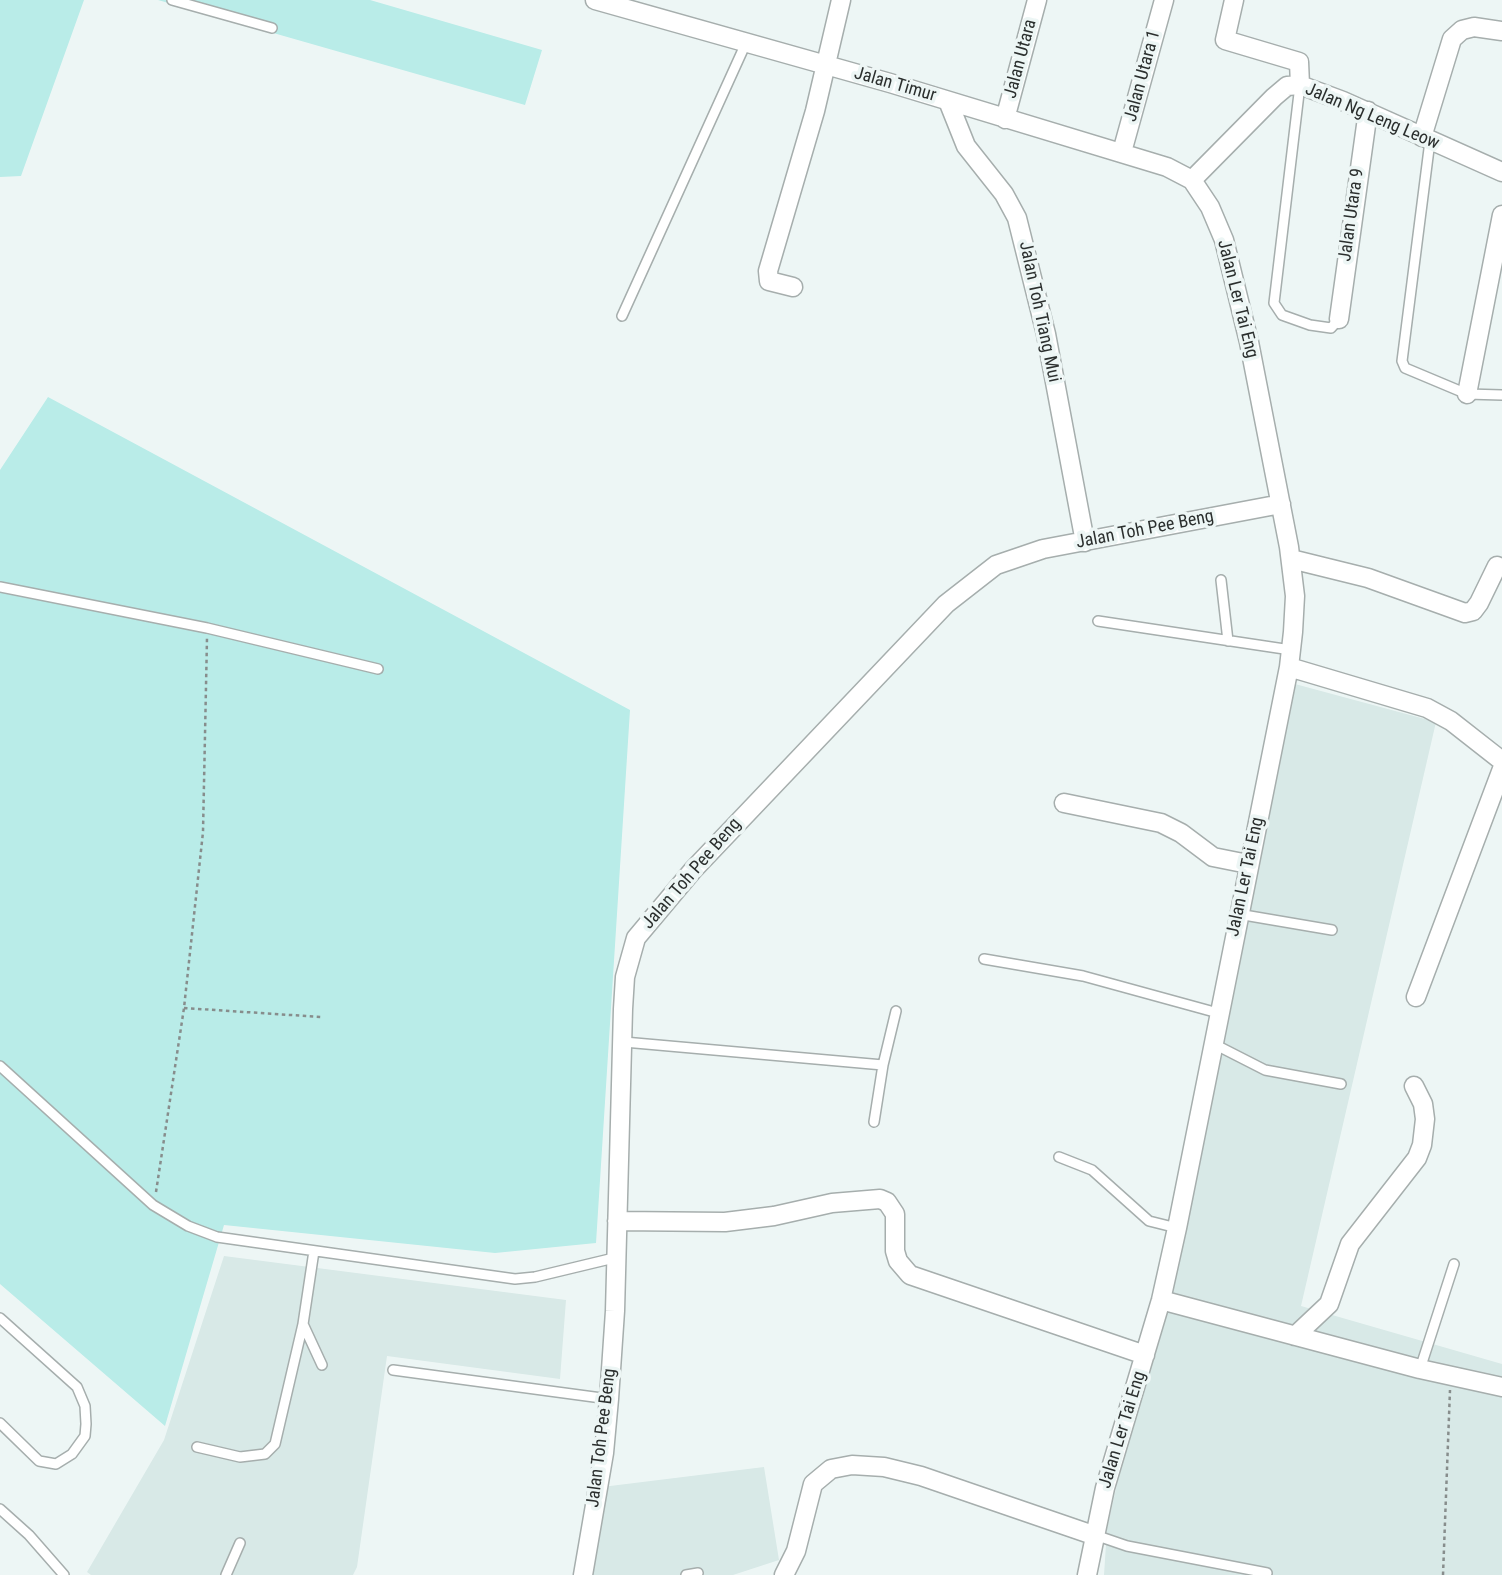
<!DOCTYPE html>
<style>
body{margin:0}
canvas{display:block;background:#edf6f5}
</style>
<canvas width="1502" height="1575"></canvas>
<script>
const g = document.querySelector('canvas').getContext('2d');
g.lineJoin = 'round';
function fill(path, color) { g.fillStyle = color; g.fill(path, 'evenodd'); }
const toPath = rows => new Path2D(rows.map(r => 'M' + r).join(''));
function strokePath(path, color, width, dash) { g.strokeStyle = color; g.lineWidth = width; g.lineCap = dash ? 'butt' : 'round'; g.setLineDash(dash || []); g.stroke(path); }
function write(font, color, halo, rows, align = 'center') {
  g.font = font + ' "Roboto Condensed",sans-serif'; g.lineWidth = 7; g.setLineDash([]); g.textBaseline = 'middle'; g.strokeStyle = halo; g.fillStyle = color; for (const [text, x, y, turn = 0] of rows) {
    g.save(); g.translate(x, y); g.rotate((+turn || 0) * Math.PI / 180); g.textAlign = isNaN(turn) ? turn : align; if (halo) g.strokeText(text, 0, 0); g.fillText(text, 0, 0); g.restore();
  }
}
fill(toPath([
 [1295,684,1436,722,1301,1306,1502,1364,1502,1575,1104,1575,1107,1529],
 [224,1256,566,1300,560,1379,387,1356,357,1567,353,1575,91,1575,87,1572,164,1440],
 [764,1467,779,1560,733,1575,592,1575,602,1487]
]), '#d8e9e7');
fill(toPath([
 [0,0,84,0,21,176,0,177],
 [158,0,370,0,542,50,525,105],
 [48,397,630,710,596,1243,495,1253,224,1225,165,1426,0,1284,0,470]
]), '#b9ece8');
const service = toPath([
 [172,0,272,28],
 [1300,85,1274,303,1282,315,1310,325,1331,328,1339,319],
 [1430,141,1402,361,1405,368,1467,394,1502,395],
 [622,316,746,43],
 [1221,580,1228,641],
 [0,587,207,628,378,669],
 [1098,621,1291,650],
 [1238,914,1332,930],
 [984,959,1083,976,1218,1013],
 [624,1042,883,1065,874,1122],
 [1214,1044,1265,1070,1341,1084],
 [883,1065,896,1011],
 [0,1066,153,1205,188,1226,217,1237,515,1279,535,1277,614,1258],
 [1059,1157,1092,1170,1149,1221,1177,1228],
 [314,1251,303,1324,322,1365],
 [0,1318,77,1387,85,1406,86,1424,85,1436,72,1454,56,1464,39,1461,0,1423],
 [1420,1369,1454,1264],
 [393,1370,609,1399],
 [197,1447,240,1457,265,1454,275,1444,303,1324],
 [0,1509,29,1535,64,1575],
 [1095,1535,1127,1546,1267,1573],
 [226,1575,240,1543],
 [686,1575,698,1573]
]);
const minor = toPath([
 [595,0,890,83,1167,167,1192,180,1210,207,1224,240,1249,342,1289,547,1295,596,1293,632,1289,667,1177,1228,1161,1300,1105,1488,1087,1575],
 [1234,0,1225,40,1299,62,1300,85],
 [948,101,966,146,1004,194,1017,218,1046,334,1085,542],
 [1005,119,1037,0],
 [1422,137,1452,39,1462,30,1474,27,1502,31],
 [1122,152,1164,0],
 [1192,180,1274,97,1287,86,1300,85,1343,101,1502,172],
 [793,287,769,281,768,271,815,111,841,0],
 [1339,319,1368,111],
 [1467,394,1502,215],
 [1291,559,1368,578,1465,613,1473,611,1479,603,1497,566],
 [1289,667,1427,708,1451,721,1502,761],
 [1064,803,1161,823,1181,833,1213,857,1248,864],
 [1416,997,1502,769],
 [617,1221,725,1222,774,1216,832,1203,880,1199,887,1202,895,1214,895,1251,898,1261,910,1275,1145,1355],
 [1161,1300,1420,1369,1502,1387],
 [1295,1336,1329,1304,1350,1244,1417,1158,1422,1145,1425,1119,1423,1104,1414,1086],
 [583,1575,604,1453,609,1399,615,1311,623,1009,625,977,636,938,693,870,946,604,996,565,1043,549,1281,504],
 [784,1575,796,1551,813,1484,831,1469,852,1465,884,1467,921,1476,1093,1535]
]);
strokePath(service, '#a6aead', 12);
strokePath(minor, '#a6aead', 21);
strokePath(toPath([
 [184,1008,321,1017],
 [156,1192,184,1008,203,832,207,638],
 [1443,1575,1450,1390]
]), '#878d8c', 2.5, [3.5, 3.5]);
strokePath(service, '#fff', 9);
strokePath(minor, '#fff', 18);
write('18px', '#2b2f2e', '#edf6f5', [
 ["Jalan Utara",1021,59,-75],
 ["Jalan Utara 1",1143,76,-75],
 ["Jalan Timur",895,85,16],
 ["Jalan Ng Leng Leow",1372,117,23],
 ["Jalan Utara 9",1352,215,-82],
 ["Jalan Ler Tai Eng",1237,299,76],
 ["Jalan Toh Tiang Mui",1039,312,78],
 ["Jalan Toh Pee Beng",1145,530,-11],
 ["Jalan Toh Pee Beng",692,874,-49],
 ["Jalan Ler Tai Eng",1246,877,-78],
 ["Jalan Ler Tai Eng",1123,1430,-73],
 ["Jalan Toh Pee Beng",602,1438,-83]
]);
</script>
